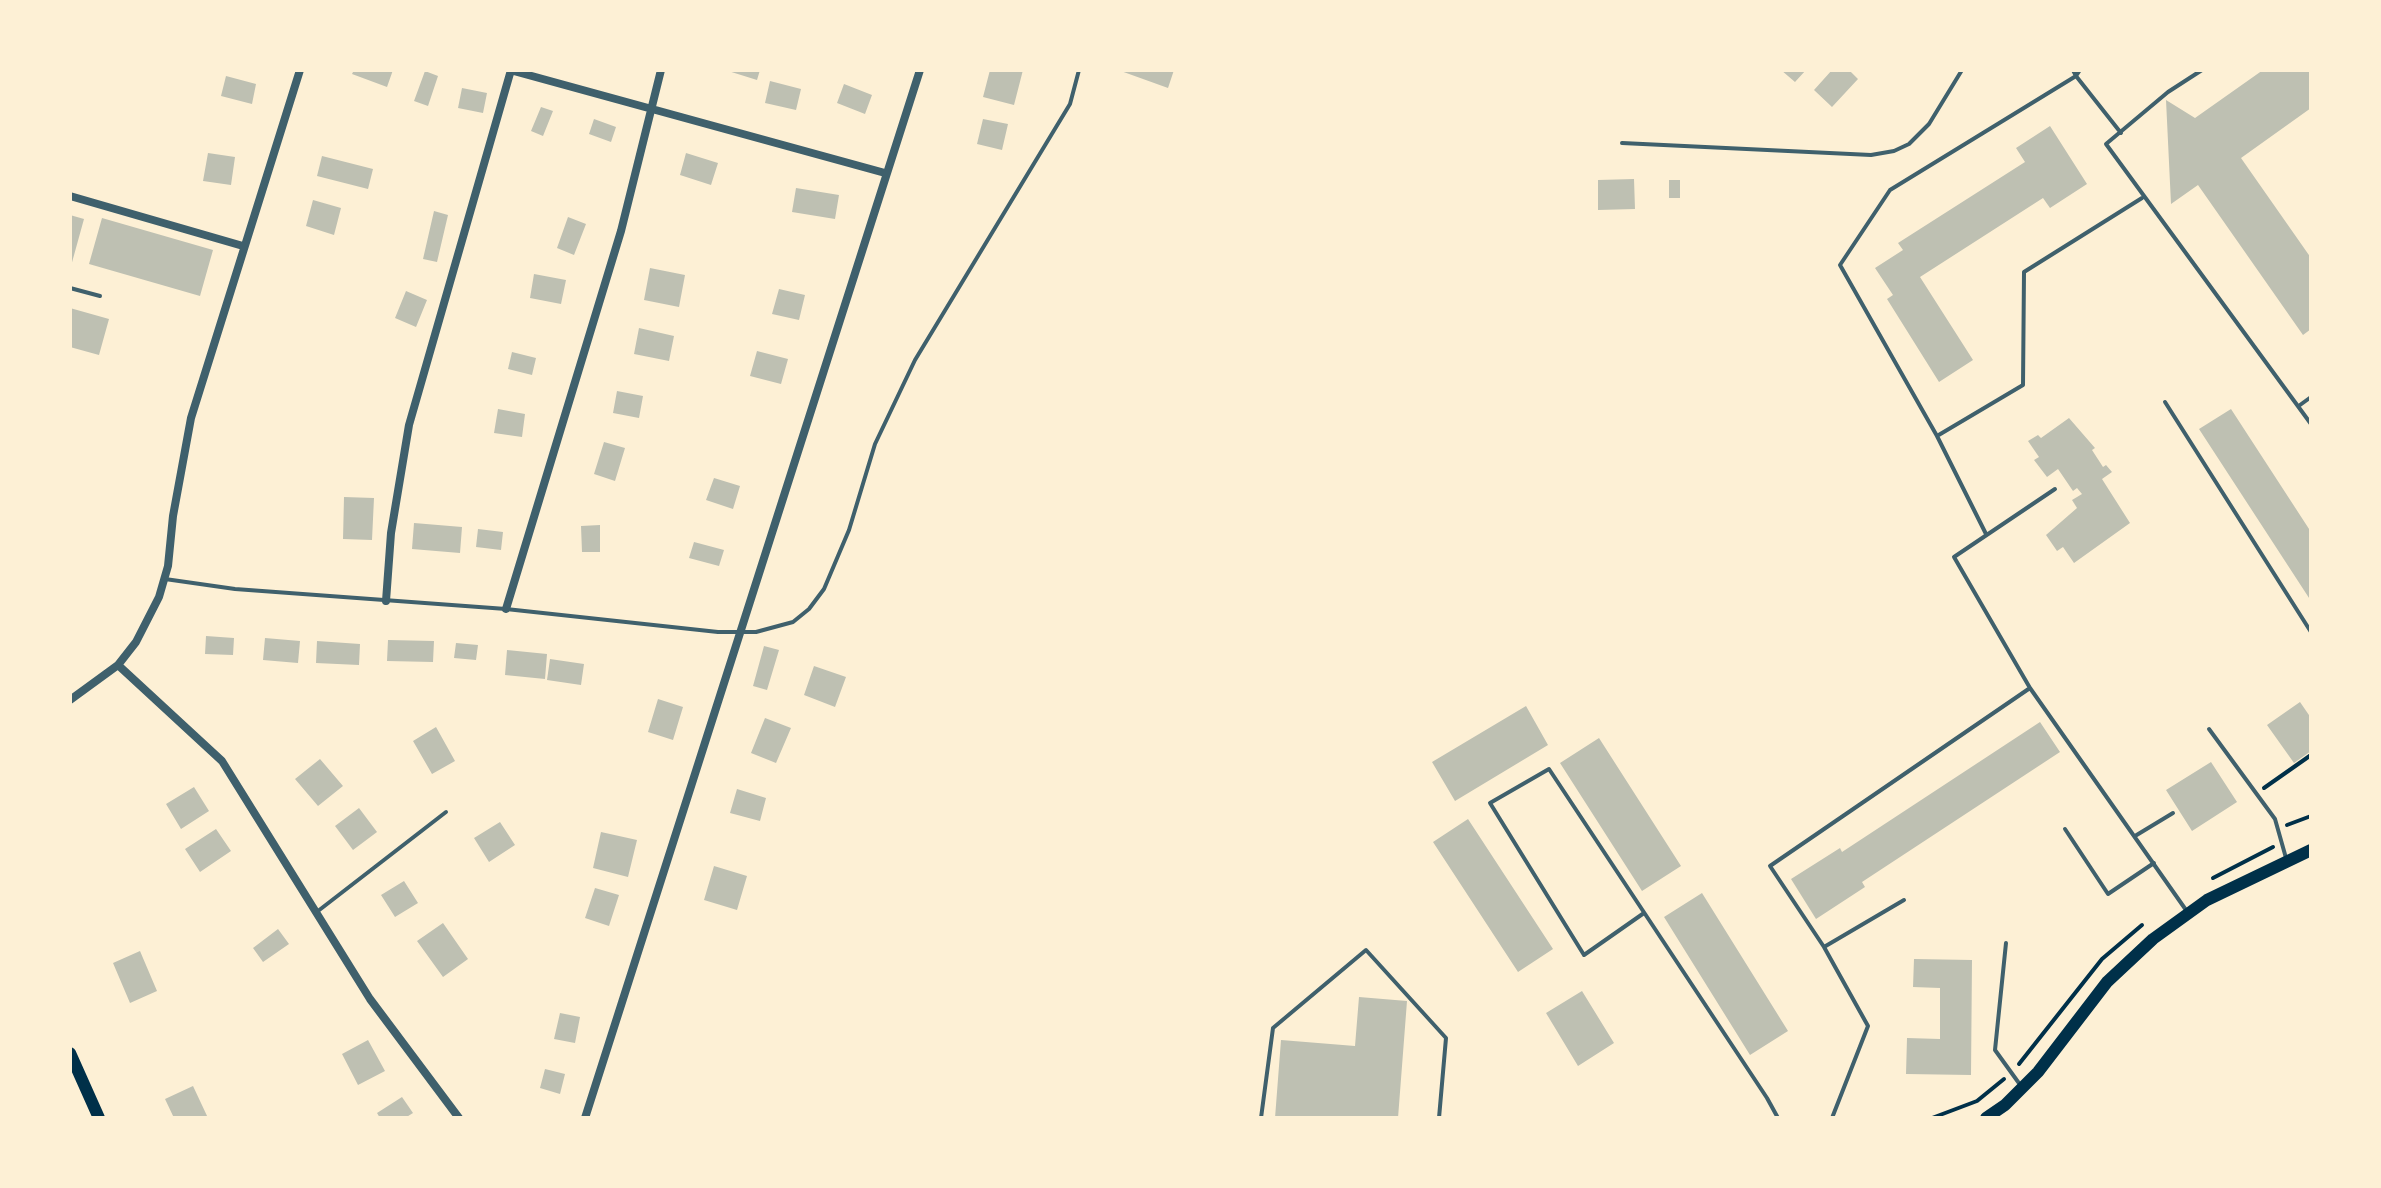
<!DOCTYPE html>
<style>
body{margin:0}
#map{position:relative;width:2381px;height:1188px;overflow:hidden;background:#fdf0d5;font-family:Barlow,sans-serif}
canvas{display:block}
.frame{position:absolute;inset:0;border:72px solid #fdf0d5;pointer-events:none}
</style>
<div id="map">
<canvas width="2381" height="1188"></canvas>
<div class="frame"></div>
</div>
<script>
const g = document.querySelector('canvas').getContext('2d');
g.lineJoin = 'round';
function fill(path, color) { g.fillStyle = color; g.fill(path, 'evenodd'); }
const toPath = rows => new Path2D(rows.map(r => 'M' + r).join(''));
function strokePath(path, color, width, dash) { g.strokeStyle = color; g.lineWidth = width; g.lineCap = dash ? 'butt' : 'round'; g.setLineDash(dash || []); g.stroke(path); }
fill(toPath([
 [354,70,393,70,387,87,352,74],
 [725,70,760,70,757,80],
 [990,70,1023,70,1014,105,983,97],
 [1118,70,1174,70,1168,88],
 [1781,70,1806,70,1795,82],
 [1832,70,1849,70,1858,79,1832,107,1814,90],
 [2263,70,2311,70,2311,108,2241,158,2311,258,2311,329,2303,335,2198,185,2171,204,2166,100,2195,118],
 [425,71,438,76,428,106,414,101],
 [226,76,256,84,252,104,221,96],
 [770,81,801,89,796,110,765,103],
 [844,84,872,95,865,114,837,103],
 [462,88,487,93,483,113,458,108],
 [541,107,553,111,543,136,531,131],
 [594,119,616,127,611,142,589,134],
 [983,119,1008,124,1002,150,977,144],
 [2050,126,2087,184,2050,208,2043,198,1920,277,1973,360,1939,382,1887,299,1893,295,1875,268,1903,250,1898,243,2025,162,2016,148],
 [208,153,235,157,231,185,203,181],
 [686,153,718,163,711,185,680,175],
 [322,156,373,169,368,189,317,176],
 [1634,179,1635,209,1598,210,1598,180],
 [1669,180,1680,180,1680,198,1669,198],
 [796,188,839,195,835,219,792,212],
 [313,200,341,208,334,235,306,226],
 [434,211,448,215,437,262,423,259],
 [70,215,84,219,71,266,70,266],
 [568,217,586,224,574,255,557,248],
 [102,218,213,250,200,296,89,264],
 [650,268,685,275,679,307,644,300],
 [534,274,566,280,561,304,530,298],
 [779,289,805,295,799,320,772,314],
 [406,291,427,300,416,327,395,318],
 [70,308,109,319,99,355,70,347],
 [639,328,674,336,669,361,634,354],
 [757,351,788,359,781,384,750,376],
 [512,352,536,358,532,375,508,369],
 [617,391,643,396,639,418,613,413],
 [498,409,525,414,522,437,494,433],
 [2231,409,2311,532,2311,601,2199,429],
 [2069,418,2095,448,2092,450,2103,467,2106,465,2112,472,2102,479,2130,523,2074,563,2063,547,2057,551,2046,535,2077,508,2072,500,2082,494,2077,488,2073,491,2058,469,2047,477,2034,460,2039,457,2028,441,2038,435,2041,438],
 [604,442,625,448,615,481,594,474],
 [714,478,740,486,733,509,706,500],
 [344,497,374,498,372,540,343,539],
 [414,523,462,527,460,553,412,549],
 [600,525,600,552,582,552,581,526],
 [478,529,503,532,501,550,476,547],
 [694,542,724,550,719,566,689,558],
 [206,636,234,638,233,655,205,654],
 [265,638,300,641,298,663,263,660],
 [388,640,434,641,433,662,387,661],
 [317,641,360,644,359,665,316,663],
 [456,643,478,645,476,660,454,658],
 [764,646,779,650,767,690,753,686],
 [507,650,547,654,545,679,505,675],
 [550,659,584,664,581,685,547,680],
 [814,666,846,677,835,707,804,695],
 [658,699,683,707,673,740,648,732],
 [2300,702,2311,718,2311,751,2294,763,2267,725],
 [1526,706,1548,745,1455,801,1432,762],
 [765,718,791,728,776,763,751,753],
 [2040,722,2060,752,1862,882,1865,887,1816,919,1791,879,1840,848,1842,852],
 [436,727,455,761,432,774,413,741],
 [1599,738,1681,866,1642,891,1560,763],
 [320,759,343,786,318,806,295,779],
 [2211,762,2237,802,2192,831,2166,790],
 [194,787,209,811,181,829,166,804],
 [737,789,766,798,760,821,730,813],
 [359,808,377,832,353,850,335,826],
 [1468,819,1553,949,1518,972,1433,842],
 [500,822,515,845,489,862,474,838],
 [216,829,231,851,200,872,185,849],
 [601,832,637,840,628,877,593,868],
 [714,866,747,876,737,910,704,900],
 [404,881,418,903,395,917,381,895],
 [595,888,619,895,609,926,585,918],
 [1702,893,1788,1031,1750,1055,1664,917],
 [443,923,468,959,443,977,417,941],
 [278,929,289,944,263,962,253,948],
 [140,951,157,991,130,1003,113,963],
 [1914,959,1972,960,1971,1075,1906,1074,1907,1038,1940,1039,1940,988,1913,987],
 [1582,991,1614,1043,1578,1066,1546,1013],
 [1359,997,1407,1001,1398,1118,1275,1118,1281,1040,1355,1046],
 [560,1013,580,1017,575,1043,554,1039],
 [368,1040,385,1071,358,1085,342,1054],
 [545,1069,565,1074,560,1094,540,1088],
 [193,1086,208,1118,174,1118,165,1099],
 [402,1097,413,1113,405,1118,380,1118,377,1113]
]), '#bec0b2');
strokePath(toPath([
 [2264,788,2311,755],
 [2287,825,2311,816],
 [2213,878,2273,847],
 [2019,1064,2102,959,2142,925],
 [1932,1118,1977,1101,2004,1079]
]), '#003049', 4);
strokePath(toPath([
 [2073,70,2076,76,2080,70],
 [2202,70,2168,92,2106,144,2311,424],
 [2121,133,2076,76,1890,190,1840,265,1937,436,2023,385,2024,272,2142,198],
 [1622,143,1871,155,1894,151,1909,144,1929,124,1962,70],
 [70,288,100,296],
 [2165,402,2311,632],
 [2300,405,2311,397],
 [1937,436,1986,534],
 [165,579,235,589,506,609,718,632,756,632,793,622,809,609,824,589,849,530,875,444,915,360,1070,104,1079,70],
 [2030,688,1954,557,2055,489],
 [2209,729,2275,819,2286,858],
 [2065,829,2108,894,2154,863],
 [2135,836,2173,813],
 [1904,900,1824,947,1770,866,2030,688,2186,910],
 [318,911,446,812],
 [1644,913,1584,955,1490,803,1549,769,1767,1098,1778,1118],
 [2006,943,1995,1050,2021,1086],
 [1824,947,1868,1026,1832,1118],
 [1261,1118,1273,1028,1366,950,1446,1038,1439,1118]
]), '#3f606c', 4);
strokePath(toPath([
 [510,70,885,173],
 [70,196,243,246],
 [386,601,391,533,409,425,511,70],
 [506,609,621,231,661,70],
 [118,665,222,761,370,999,459,1118],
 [70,700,118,665,136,642,159,597,168,566,173,516,191,418,300,70],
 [585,1118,920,70]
]), '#3f606c', 8);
strokePath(toPath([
 [70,1053,99,1118],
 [1986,1118,2005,1105,2038,1072,2107,982,2153,939,2207,900,2311,850]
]), '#003049', 12);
</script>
